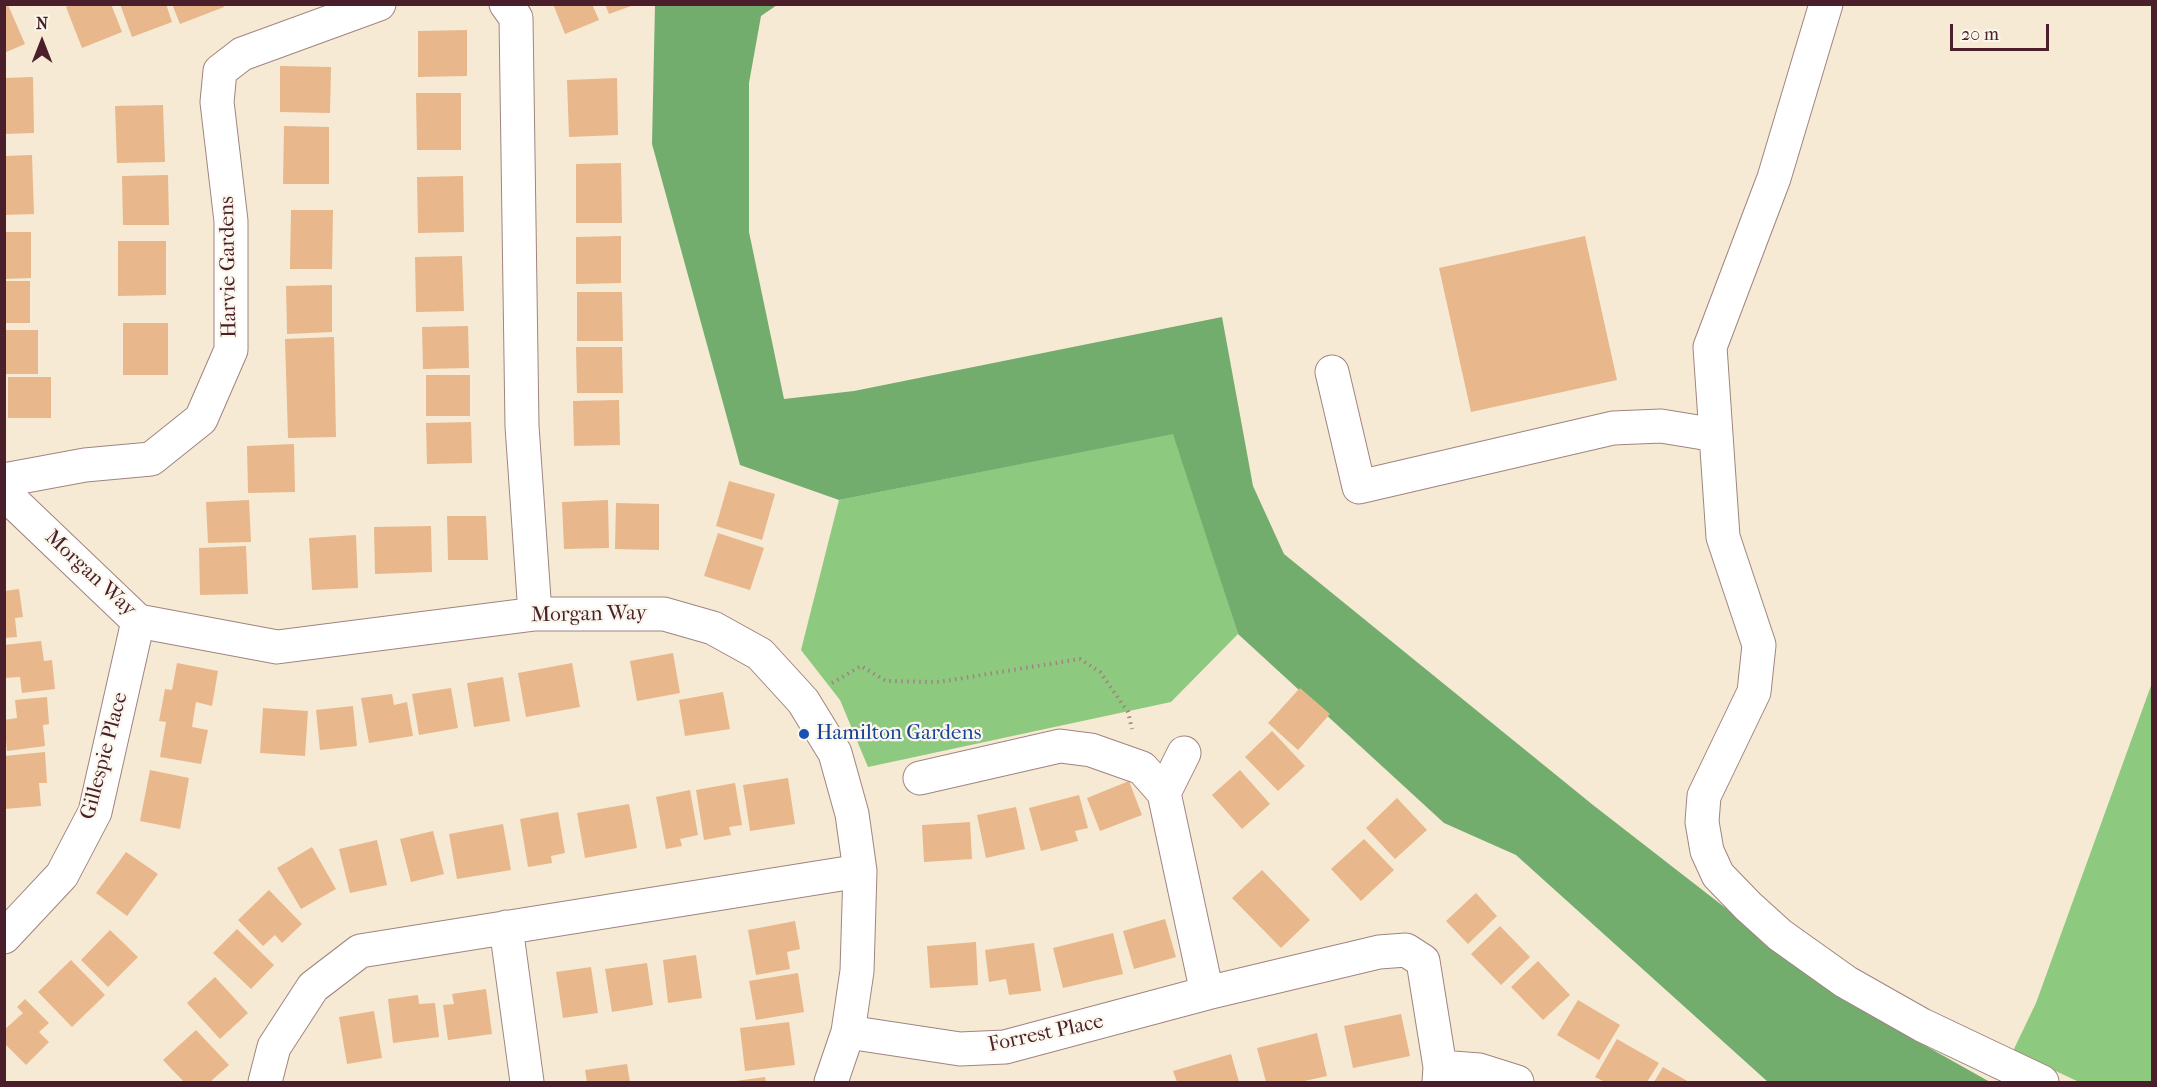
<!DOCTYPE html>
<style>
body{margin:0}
#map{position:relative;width:2157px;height:1087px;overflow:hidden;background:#f6ead4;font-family:"IM FELL French Canon",serif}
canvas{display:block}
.frame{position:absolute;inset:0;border:6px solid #4a1f2b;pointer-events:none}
.north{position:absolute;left:12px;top:12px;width:60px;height:60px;-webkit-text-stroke:4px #fbf7ec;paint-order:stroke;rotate:0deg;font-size:16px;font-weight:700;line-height:24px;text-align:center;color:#4a1f2b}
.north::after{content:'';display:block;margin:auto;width:21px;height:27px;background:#4a1f2b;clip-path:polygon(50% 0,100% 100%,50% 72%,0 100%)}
.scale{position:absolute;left:1950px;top:24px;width:99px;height:27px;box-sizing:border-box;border:3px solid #4a1f2b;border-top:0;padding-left:8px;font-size:18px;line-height:21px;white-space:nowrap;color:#4a1f2b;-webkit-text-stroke:4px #fbf7ec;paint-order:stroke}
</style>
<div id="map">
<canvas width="2157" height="1087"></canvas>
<div class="frame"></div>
<div class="north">N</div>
<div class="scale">20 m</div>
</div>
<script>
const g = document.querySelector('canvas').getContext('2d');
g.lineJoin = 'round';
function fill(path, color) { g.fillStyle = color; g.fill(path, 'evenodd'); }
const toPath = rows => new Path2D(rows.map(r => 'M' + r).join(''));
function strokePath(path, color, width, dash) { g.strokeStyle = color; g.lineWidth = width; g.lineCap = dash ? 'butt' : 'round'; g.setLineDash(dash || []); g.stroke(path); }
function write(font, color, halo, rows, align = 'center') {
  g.font = font + ' "IM FELL French Canon",serif'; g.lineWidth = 4.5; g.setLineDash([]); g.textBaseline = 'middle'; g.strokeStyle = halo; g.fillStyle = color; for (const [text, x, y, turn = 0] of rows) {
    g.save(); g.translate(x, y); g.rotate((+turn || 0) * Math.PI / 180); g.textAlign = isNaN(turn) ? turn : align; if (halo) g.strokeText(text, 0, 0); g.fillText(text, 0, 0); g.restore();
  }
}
fill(toPath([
 [1174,433,1238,634,1171,702,868,767,840,700,801,650,839,500],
 [2152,683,2152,1082,2079,1082,2013,1051,2036,1003]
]), '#8dc97f');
fill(toPath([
 [655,5,777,5,761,16,749,83,749,232,784,399,854,391,1222,317,1253,486,1284,554,1593,805,1844,1000,1990,1082,1768,1082,1516,855,1444,823,1238,634,1173,434,839,500,740,465,652,144]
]), '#72ad6e');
fill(toPath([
 [72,4,111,4,122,32,82,48,66,7],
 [120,4,166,4,172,22,132,37],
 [172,4,223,4,224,7,180,24],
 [553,4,592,4,599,20,565,34],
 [605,4,634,4,634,5,609,14],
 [8,5,25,44,4,53,4,6],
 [467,30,467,76,418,77,418,31],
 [280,66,331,67,330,113,280,112],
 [33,77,34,133,4,134,4,78],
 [617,78,618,135,569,137,567,80],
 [416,93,461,93,461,150,417,150],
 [163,105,165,162,117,163,115,106],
 [284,126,329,127,329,184,283,184],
 [32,155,34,214,4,215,4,156],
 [621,163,622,223,576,223,576,164],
 [168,175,169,225,123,225,122,176],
 [463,176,464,232,418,233,417,177],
 [291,210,333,210,332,269,290,269],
 [4,232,31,232,31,278,4,279],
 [621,236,621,283,576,284,576,237],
 [1585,236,1617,380,1471,412,1439,268],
 [118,241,166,241,166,295,118,296],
 [462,256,464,311,416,312,415,257],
 [5,281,30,281,30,323,5,323],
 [332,285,332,332,287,334,286,286],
 [577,292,622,292,623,341,577,341],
 [123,323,168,323,168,375,123,375],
 [468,326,469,368,423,369,422,327],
 [4,330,38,330,38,374,4,374],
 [334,337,336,437,288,438,285,339],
 [576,347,622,347,623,393,577,393],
 [426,375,470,375,470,416,426,416],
 [8,377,51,377,51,418,8,418],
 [619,400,620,445,574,446,573,401],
 [471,422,472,463,427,464,426,423],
 [294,444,295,492,248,493,247,446],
 [729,481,775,494,762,540,716,526],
 [249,500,251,542,208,543,206,502],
 [608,500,609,548,564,549,562,502],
 [616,503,659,504,659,550,615,549],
 [447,516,486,516,488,560,448,560],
 [431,526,432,572,375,574,374,527],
 [718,533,764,548,750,590,704,576],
 [356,535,358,588,312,590,309,538],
 [246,546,248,594,200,595,199,548],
 [19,589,23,617,15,618,17,637,4,638,4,591],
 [41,641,44,661,52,660,55,689,22,693,20,677,4,678,4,645],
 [673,653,680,693,637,701,630,661],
 [177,663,218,671,212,706,196,702,192,727,208,730,201,764,160,757,166,722,159,721,165,689,172,690],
 [572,663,580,707,526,717,518,673],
 [503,677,510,721,474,727,467,683],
 [451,688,458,728,419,735,412,694],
 [1300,688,1330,714,1298,750,1268,723],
 [723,692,730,729,685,736,679,700],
 [392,694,394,705,407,702,413,736,369,743,361,698],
 [47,697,49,724,43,725,45,746,7,751,4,720,17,718,15,700],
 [353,706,357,746,320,750,316,710],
 [263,708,308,711,305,756,260,753],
 [1272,731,1305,766,1278,791,1245,757],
 [45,752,47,783,39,783,41,806,4,809,4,756],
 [150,770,189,778,180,829,140,821],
 [1240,770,1270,804,1242,829,1212,795],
 [788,778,795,824,750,831,743,785],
 [1129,781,1142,815,1100,831,1087,798],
 [735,783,742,825,729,827,731,835,704,840,696,790],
 [690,790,698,835,680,839,682,846,666,849,656,797],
 [1079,795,1088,828,1075,831,1078,841,1041,851,1029,808],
 [1397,798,1427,830,1395,859,1366,828],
 [629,804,637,848,585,858,577,813],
 [1016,807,1025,849,986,858,977,815],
 [558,812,565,853,551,856,552,863,528,867,520,819],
 [970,822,972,859,924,862,922,825],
 [503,824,511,870,457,879,449,834],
 [433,831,444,874,411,882,400,839],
 [1364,839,1394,870,1361,901,1331,869],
 [377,840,387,885,350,893,339,849],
 [312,847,336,889,301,909,277,868],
 [126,852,158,874,127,916,96,893],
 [1262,870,1310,920,1281,948,1232,898],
 [269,890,302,924,282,943,275,935,263,946,238,920],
 [1476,893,1497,916,1468,944,1446,921],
 [1165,919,1176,957,1134,969,1123,931],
 [795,921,800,949,787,952,790,969,756,975,748,930],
 [1500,926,1530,957,1501,985,1471,954],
 [237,929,274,965,251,989,213,953],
 [110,930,138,957,108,987,81,960],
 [1113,933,1123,974,1063,988,1053,948],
 [976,942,978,985,930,988,927,946],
 [1034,943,1041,991,1009,995,1006,979,989,982,985,950],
 [696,955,702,998,668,1003,663,960],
 [71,960,105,995,72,1027,38,992],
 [1538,961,1570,995,1543,1020,1511,987],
 [647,963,653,1005,612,1012,605,969],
 [591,967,598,1013,563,1018,556,972],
 [798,973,804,1012,756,1020,749,981],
 [215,977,248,1013,220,1039,187,1003],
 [486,989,492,1034,448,1040,443,1005,454,1004,452,994],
 [418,995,419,1004,435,1003,439,1037,393,1043,388,999],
 [25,999,49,1023,39,1032,49,1042,26,1065,4,1043,4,1030,23,1013,17,1007],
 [1578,1000,1620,1025,1599,1060,1557,1035],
 [374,1011,382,1058,347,1064,339,1017],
 [1401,1014,1410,1056,1353,1068,1344,1026],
 [789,1022,795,1065,745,1071,740,1028],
 [196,1030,229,1065,210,1082,184,1082,163,1060],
 [1317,1033,1327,1076,1300,1082,1266,1082,1257,1048],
 [1617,1039,1659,1063,1647,1082,1605,1082,1595,1077],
 [1231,1054,1239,1082,1177,1082,1173,1071],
 [627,1064,630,1082,587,1082,585,1070],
 [1663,1067,1689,1082,1654,1082],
 [765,1077,766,1082,736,1082,736,1081]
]), '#e8b78b');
const minor = toPath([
 [506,4,516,18,522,426,535,614],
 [1826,4,1774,178,1710,347,1723,537,1759,645,1754,692,1704,796,1702,822,1707,851,1718,875,1748,906,1780,935,1846,982,1922,1025,2042,1082],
 [1332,372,1359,487,1613,428,1661,426,1716,435],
 [4,480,85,465,151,459,201,419,231,350,231,221,217,102,220,71,242,54,379,4],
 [4,493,138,621,277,647,535,614,664,614,713,628,760,654,803,701,835,753,852,814,860,871,857,971,848,1032,831,1082],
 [1184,753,1164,793,1207,993],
 [920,778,1060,746,1091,750,1142,768,1164,793],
 [506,927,527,1082],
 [4,937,62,875,95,812,138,621],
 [848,1032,960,1049,1005,1047,1207,993,1379,952,1406,950,1423,961,1440,1067,1439,1082],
 [1440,1067,1479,1070,1517,1082],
 [265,1082,274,1047,313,987,360,951,860,871]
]);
strokePath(minor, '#a08480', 35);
strokePath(toPath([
 [832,683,861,666,886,681,939,682,1080,659,1100,672,1128,712,1132,729]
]), '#a08480', 4, [1.5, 4.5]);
strokePath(minor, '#fff', 33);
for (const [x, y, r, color] of [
 [804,734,6,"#1a4fb4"]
]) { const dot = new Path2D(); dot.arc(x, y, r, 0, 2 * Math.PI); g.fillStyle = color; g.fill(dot); strokePath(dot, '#fbf7ec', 2); }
write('21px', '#4a1f2b', '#fbf7ec', [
 ["Harvie Gardens",229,267,-91],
 ["Morgan Way",90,574,43],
 ["Morgan Way",589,615,-1],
 ["Gillespie Place",105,756,-75],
 ["Forrest Place",1046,1034,-12]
]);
write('21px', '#164399', '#fbf7ec', [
 ["Hamilton Gardens",816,734]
], 'left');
</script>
